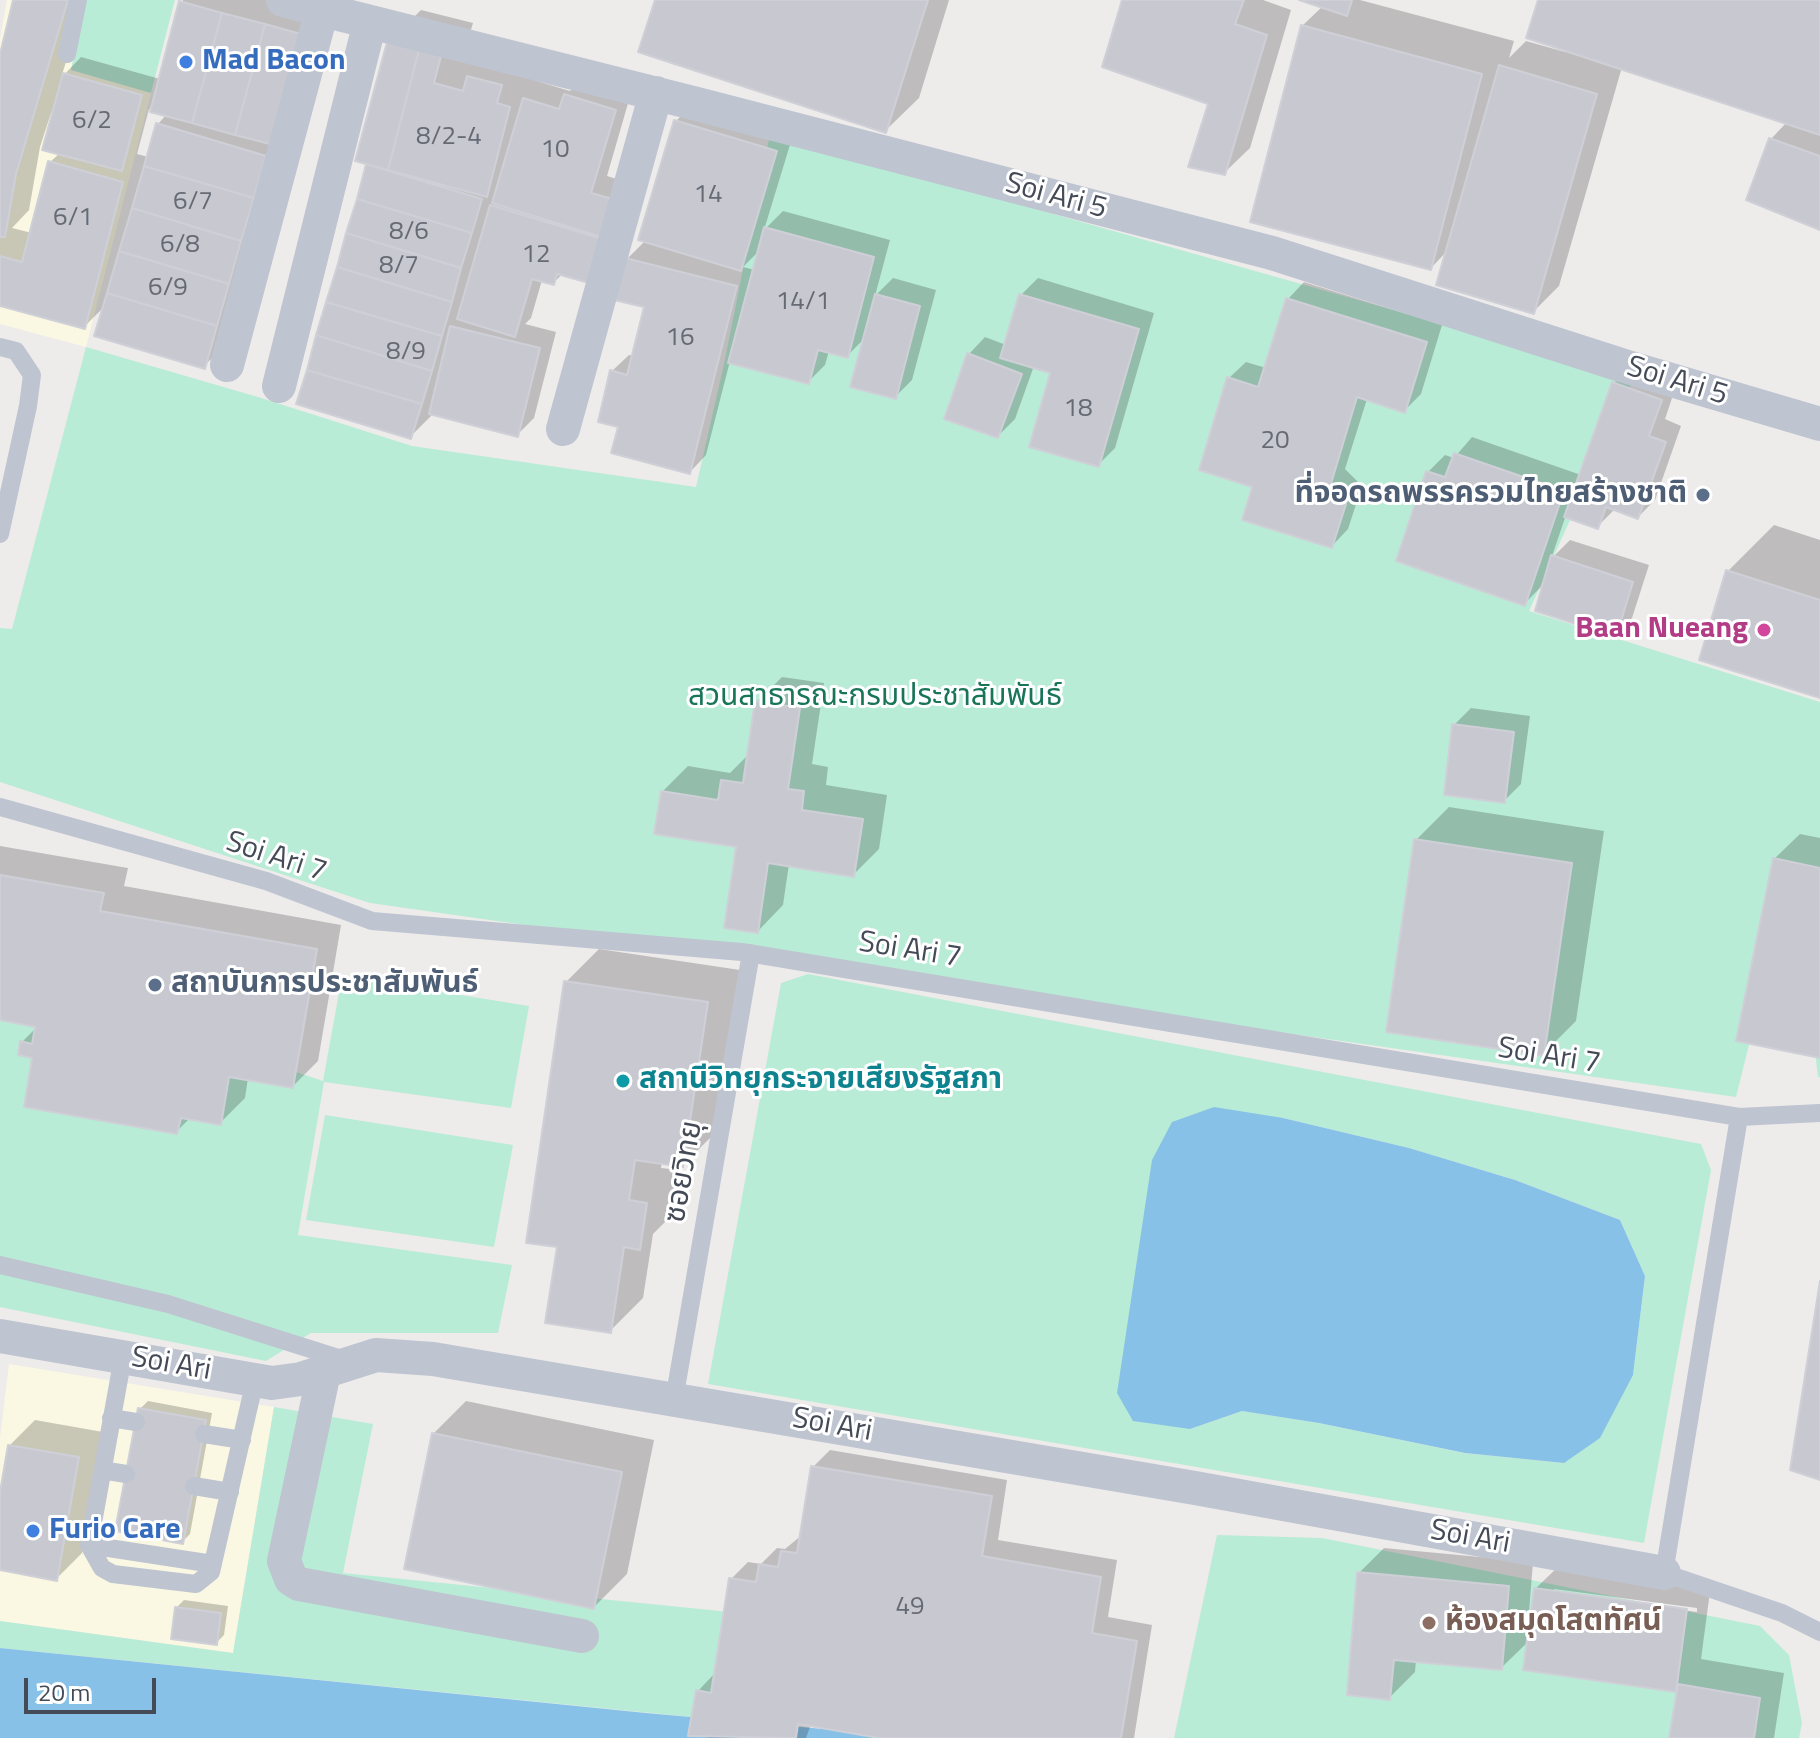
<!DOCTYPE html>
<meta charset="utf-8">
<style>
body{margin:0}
#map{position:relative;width:1820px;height:1738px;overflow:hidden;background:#eeebeb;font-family:"Titillium Web",sans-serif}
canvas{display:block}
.scale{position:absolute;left:24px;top:1678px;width:132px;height:36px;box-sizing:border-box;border:4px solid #444b57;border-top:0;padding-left:10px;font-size:24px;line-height:28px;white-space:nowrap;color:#444b57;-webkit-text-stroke:6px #fff;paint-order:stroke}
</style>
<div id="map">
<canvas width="1820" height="1738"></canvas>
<div class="scale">20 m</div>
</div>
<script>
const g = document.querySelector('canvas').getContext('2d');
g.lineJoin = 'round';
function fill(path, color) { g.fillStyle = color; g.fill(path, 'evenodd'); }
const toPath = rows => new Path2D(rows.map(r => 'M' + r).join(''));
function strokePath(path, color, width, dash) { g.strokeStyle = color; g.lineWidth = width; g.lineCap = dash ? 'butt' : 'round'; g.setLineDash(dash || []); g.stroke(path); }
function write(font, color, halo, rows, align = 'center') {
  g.font = font + ' "Titillium Web","Noto Sans Thai",sans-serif'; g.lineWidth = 6; g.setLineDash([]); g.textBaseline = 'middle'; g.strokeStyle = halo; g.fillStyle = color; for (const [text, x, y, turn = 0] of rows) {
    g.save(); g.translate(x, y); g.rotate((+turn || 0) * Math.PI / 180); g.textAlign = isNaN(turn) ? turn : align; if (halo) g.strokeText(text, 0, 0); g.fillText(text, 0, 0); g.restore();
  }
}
fill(toPath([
 [7,0,175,0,86,347,0,324,0,39],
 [9,1364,274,1407,233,1653,0,1621,0,1438]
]), '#faf8e3');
fill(toPath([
 [84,0,175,0,151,93,71,70],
 [770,134,1634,378,1529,611,1820,702,1820,1077,1818,1077,1793,868,1736,1097,370,903,0,782,0,628,12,629,86,347,258,397,412,446,696,487,724,364],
 [0,972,323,1081,342,976,529,1006,511,1108,324,1082,298,1235,512,1265,498,1333,311,1333,266,1361,0,1307],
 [808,974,1701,1144,1711,1170,1644,1543,708,1384,781,983],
 [1283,1118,1409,1148,1515,1180,1620,1220,1645,1276,1633,1375,1564,1463,1464,1453,1319,1423,1242,1411,1190,1429],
 [325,1115,513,1145,494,1247,306,1220],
 [274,1407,373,1424,343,1573,740,1613,711,1719,0,1648,0,1621,233,1653],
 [1217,1535,1322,1538,1760,1626,1789,1655,1802,1723,1799,1738,1174,1738]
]), '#b9ecd6');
fill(toPath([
 [1214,1107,1283,1118,1409,1148,1515,1180,1620,1220,1645,1276,1633,1375,1600,1438,1564,1463,1465,1453,1319,1423,1242,1411,1190,1429,1133,1421,1117,1393,1152,1160,1172,1122],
 [0,1648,646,1713,923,1738,0,1738]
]), '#87c1e7');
fill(toPath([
 [15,0,85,0,61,78,81,57,160,79,183,0,327,0,237,333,204,366,105,306,84,327,0,304,0,62],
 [149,109,167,114,158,124,148,157,137,154],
 [51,113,54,114,60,153,50,162,32,233,12,228,29,210,40,147],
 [657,0,949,0,919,98,886,130],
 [1124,0,1263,0,1291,10,1250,148,1224,173,1211,103],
 [1305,0,1360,0,1514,41,1509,58,1526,41,1565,52,1566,49,1540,0,1820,0,1820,228,1771,139,1787,122,1622,67,1559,286,1534,311,1448,250,1431,268,1302,26,1323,6],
 [421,10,473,23,465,50,540,82,570,91,582,78,631,93,607,176,632,184,621,219,553,283,542,280,531,318,525,324,556,332,534,418,518,434,434,413,411,436,299,403,369,163,388,43],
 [693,104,793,135,764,230,783,211,890,240,875,296,893,278,936,290,912,380,895,397,865,338,847,356,829,351,825,365,808,382,730,361,706,455,690,472,620,425,612,371,629,355,634,356,647,306,627,259,646,240,676,121],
 [761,249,755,270,743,267],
 [1038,278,1154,313,1115,448,1098,465,1053,371,1034,366,1015,419,998,436,969,354,985,337,1006,345,1021,295],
 [1304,282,1442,325,1421,394,1404,411,1367,399,1345,469,1362,486,1348,529,1332,546,1254,486,1229,378,1246,362,1266,368,1288,299],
 [1631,366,1677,383,1665,419,1681,426,1655,500,1638,517,1614,510,1597,527,1566,515,1551,559,1570,540,1649,565,1632,618,1616,634,1545,583,1525,603,1428,472,1445,455,1454,458,1472,437,1581,475,1614,383],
 [1774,525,1820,540,1820,696,1728,571],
 [782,677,824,683,812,764,828,767,826,785,887,795,879,849,853,875,789,864,783,905,758,931,738,845,662,792,688,766,730,773,749,754,757,702],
 [1471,708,1530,716,1521,784,1504,801,1454,725],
 [1449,807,1604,831,1576,1021,1543,1054,1416,840],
 [1800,834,1820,838,1820,1056,1774,859],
 [0,846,128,868,124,886,341,925,318,1061,293,1086,248,1078,245,1098,220,1123,190,1118,176,1132,34,1056,22,1042,39,1025,0,1018],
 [599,949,740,970,716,1132,683,1165,662,1162,661,1168,679,1170,672,1215,653,1234,643,1298,610,1331,559,1246,566,982],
 [148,1401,212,1413,190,1534,182,1542,140,1409],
 [466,1401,654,1440,627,1574,594,1607,433,1434],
 [35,1420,103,1432,82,1553,57,1578,0,1568,0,1504,10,1445],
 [830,1450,1007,1480,998,1540,1117,1560,1108,1617,1152,1625,1134,1738,891,1738,811,1724,806,1738,711,1738,690,1735,698,1691,714,1674,731,1579,748,1562,761,1564,777,1548,785,1549,802,1535,813,1467],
 [1384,1548,1533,1562,1529,1612,1532,1613,1535,1589,1561,1564,1711,1584,1701,1659,1784,1673,1774,1738,1671,1738,1679,1690,1525,1669,1529,1641,1501,1668,1416,1660,1415,1672,1390,1697,1359,1573],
 [1554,1589,1697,1608,1697,1612,1554,1593],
 [184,1600,228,1606,224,1635,216,1643,176,1608]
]), '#0003');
const building = toPath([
 [13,0,68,0,16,174,5,237,0,237,0,54,13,0],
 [655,0,928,0,886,133,638,52,655,0],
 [1122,0,1244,0,1235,24,1267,35,1225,175,1188,167,1208,104,1102,67,1122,0],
 [1299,0,1352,0,1347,16,1299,0],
 [1538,0,1820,0,1820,135,1526,38,1538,0],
 [179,1,222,13,192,123,150,112,179,1],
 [222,13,265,24,235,135,192,123,222,13],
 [265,24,308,36,278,146,235,135,265,24],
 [1301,25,1482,74,1431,270,1250,222,1301,25],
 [387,42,419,50,388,170,355,161,387,42],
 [419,50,441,56,434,83,463,91,467,76,502,85,497,103,510,107,487,197,388,170,419,50],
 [1499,65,1597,94,1534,314,1436,285,1499,65],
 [63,73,142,95,122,171,42,150,63,73],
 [564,94,616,110,591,193,616,200,605,238,492,203,523,98,559,109,564,94],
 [674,120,777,151,741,271,638,240,674,120],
 [156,123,266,156,254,198,144,166,156,123],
 [1769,138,1820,156,1820,230,1746,200,1769,138],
 [48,161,123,182,85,329,0,306,0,256,22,262,48,161],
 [366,164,482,199,472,233,357,199,366,164],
 [144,166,254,198,241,241,132,208,144,166],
 [357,199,472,233,461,268,346,233,357,199],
 [490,205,602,239,589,283,557,274,554,285,532,279,515,337,457,319,490,205],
 [132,208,241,241,229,284,119,251,132,208],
 [764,227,874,257,848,358,818,350,809,384,728,363,764,227],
 [346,233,461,268,452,302,337,267,346,233],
 [119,251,229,284,217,326,107,293,119,251],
 [625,258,737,286,690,474,611,453,618,427,598,422,610,370,627,375,644,307,614,300,625,258],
 [337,267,452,302,442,336,326,302,337,267],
 [107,293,217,326,205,369,94,336,107,293],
 [875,294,920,306,896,399,850,387,875,294],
 [1019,294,1139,329,1099,467,1029,447,1050,373,1000,358,1019,294],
 [1286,298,1427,342,1405,413,1357,397,1330,487,1346,504,1332,548,1242,520,1252,487,1199,470,1227,377,1258,387,1286,298],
 [326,302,442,336,432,371,316,335,326,302],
 [450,326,540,348,518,437,429,414,450,326],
 [316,335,432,371,422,404,307,370,316,335],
 [967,353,1022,374,998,438,944,419,967,353],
 [307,370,422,404,411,439,296,404,307,370],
 [1612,382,1662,400,1649,436,1666,442,1638,519,1606,507,1598,529,1564,517,1612,382],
 [1454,453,1564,491,1525,606,1396,561,1426,471,1445,477,1454,453],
 [1551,555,1633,582,1616,637,1535,611,1551,555],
 [1726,570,1820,600,1820,698,1699,660,1726,570],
 [755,701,800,708,788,789,804,791,802,810,863,819,854,877,768,863,758,933,724,928,736,847,654,834,661,791,718,800,721,780,743,783,755,701],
 [1452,724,1514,732,1505,803,1444,795,1452,724],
 [1414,839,1572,863,1544,1056,1386,1032,1414,839],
 [1773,858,1820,868,1820,1058,1736,1041,1773,858],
 [0,875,104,893,100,911,317,949,293,1088,229,1077,221,1125,181,1118,177,1134,24,1107,32,1058,18,1055,20,1041,32,1044,35,1027,0,1020,0,875],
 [564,981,708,1002,683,1167,635,1160,629,1200,647,1203,640,1250,624,1247,611,1333,545,1323,557,1247,526,1243,564,981],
 [1820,1281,1820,1480,1790,1470,1820,1281],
 [138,1408,206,1420,183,1544,115,1531,138,1408],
 [432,1433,622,1472,594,1609,404,1569,432,1433],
 [8,1445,79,1457,57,1581,0,1570,0,1492,8,1445],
 [811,1466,992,1496,982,1556,1101,1577,1092,1633,1137,1641,1121,1738,879,1738,798,1724,796,1738,688,1736,696,1690,711,1693,729,1578,756,1582,759,1564,778,1567,781,1551,797,1553,811,1466],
 [1357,1572,1509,1586,1502,1670,1394,1660,1390,1700,1347,1695,1357,1572],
 [1534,1588,1687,1609,1676,1692,1523,1670,1534,1588],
 [175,1607,221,1613,217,1645,171,1639,175,1607],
 [1678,1684,1760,1698,1754,1738,1669,1738,1678,1684]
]);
fill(building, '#c8c9d0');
strokePath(building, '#cfd0d7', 2);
strokePath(toPath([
 [67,54,78,0],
 [0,347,16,351,32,375,28,406,0,534],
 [0,807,266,881,372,921,742,952,1739,1117,1820,1113],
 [1739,1117,1664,1573,1782,1613,1820,1632],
 [0,1265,168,1304,348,1361],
 [123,1357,89,1545,102,1568,113,1574,196,1584,211,1572,255,1380],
 [674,1400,751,953],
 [111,1418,136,1422],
 [204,1434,242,1440],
 [102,1470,126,1474],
 [194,1486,230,1492],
 [89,1545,213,1564]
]), '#bec4d0', 18);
strokePath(toPath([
 [283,0,697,104,1272,253,1624,366,1820,424],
 [227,365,322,10],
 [279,386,370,22],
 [563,429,656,93],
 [0,1336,272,1383,301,1379,376,1355,433,1359,1195,1488,1664,1573],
 [324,1372,284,1561,291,1579,299,1584,582,1636]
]), '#bec4d0', 34);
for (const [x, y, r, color] of [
 [186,62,8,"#3f7fe0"],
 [1703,495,8,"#5c6f8a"],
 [1764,630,8,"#d1479c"],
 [155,985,8,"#5c6f8a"],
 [623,1081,8,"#0f9aa8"],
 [33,1531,8,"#3f7fe0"],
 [1429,1623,8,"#8d6e63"]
]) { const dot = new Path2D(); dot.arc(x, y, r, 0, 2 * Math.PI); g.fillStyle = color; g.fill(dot); strokePath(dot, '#fff', 3); }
write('26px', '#656a75', null, [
 ["6/2",92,122],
 ["8/2-4",449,138],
 ["10",555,151],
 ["14",708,196],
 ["6/7",193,203],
 ["6/1",73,219],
 ["8/6",409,233],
 ["6/8",180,246],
 ["12",536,256],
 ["8/7",399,267],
 ["6/9",168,289],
 ["14/1",803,303],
 ["16",680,339],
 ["8/9",406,353],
 ["18",1078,410],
 ["20",1275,442],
 ["49",910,1608]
]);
write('bold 30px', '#366cbe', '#fff', [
 ["Mad Bacon",202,62],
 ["Furio Care",49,1531]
], 'left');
write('30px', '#444b57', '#fff', [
 ["Soi Ari 5",1056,197,15],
 ["Soi Ari 5",1677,382,17],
 ["Soi Ari 7",276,858,18],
 ["Soi Ari 7",910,951,9],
 ["Soi Ari 7",1549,1057,9],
 ["ซอยวิทยุ",685,1172,-80],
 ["Soi Ari",171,1365,10],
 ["Soi Ari",832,1426,10],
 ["Soi Ari",1470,1538,10]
]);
write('bold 30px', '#4e5e75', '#fff', [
 ["ที่จอดรถพรรครวมไทยสร้างชาติ",1687,495],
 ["สถาบันการประชาสัมพันธ์",171,985,"left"]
], 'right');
write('bold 30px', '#b23c85', '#fff', [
 ["Baan Nueang",1748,630]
], 'right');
write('30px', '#197558', '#fff', [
 ["สวนสาธารณะกรมประชาสัมพันธ์",875,698]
]);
write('bold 30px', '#0d838f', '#fff', [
 ["สถานีวิทยุกระจายเสียงรัฐสภา",639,1081]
], 'left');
write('bold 30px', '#785e54', '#fff', [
 ["ห้องสมุดโสตทัศน์",1445,1623]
], 'left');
</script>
